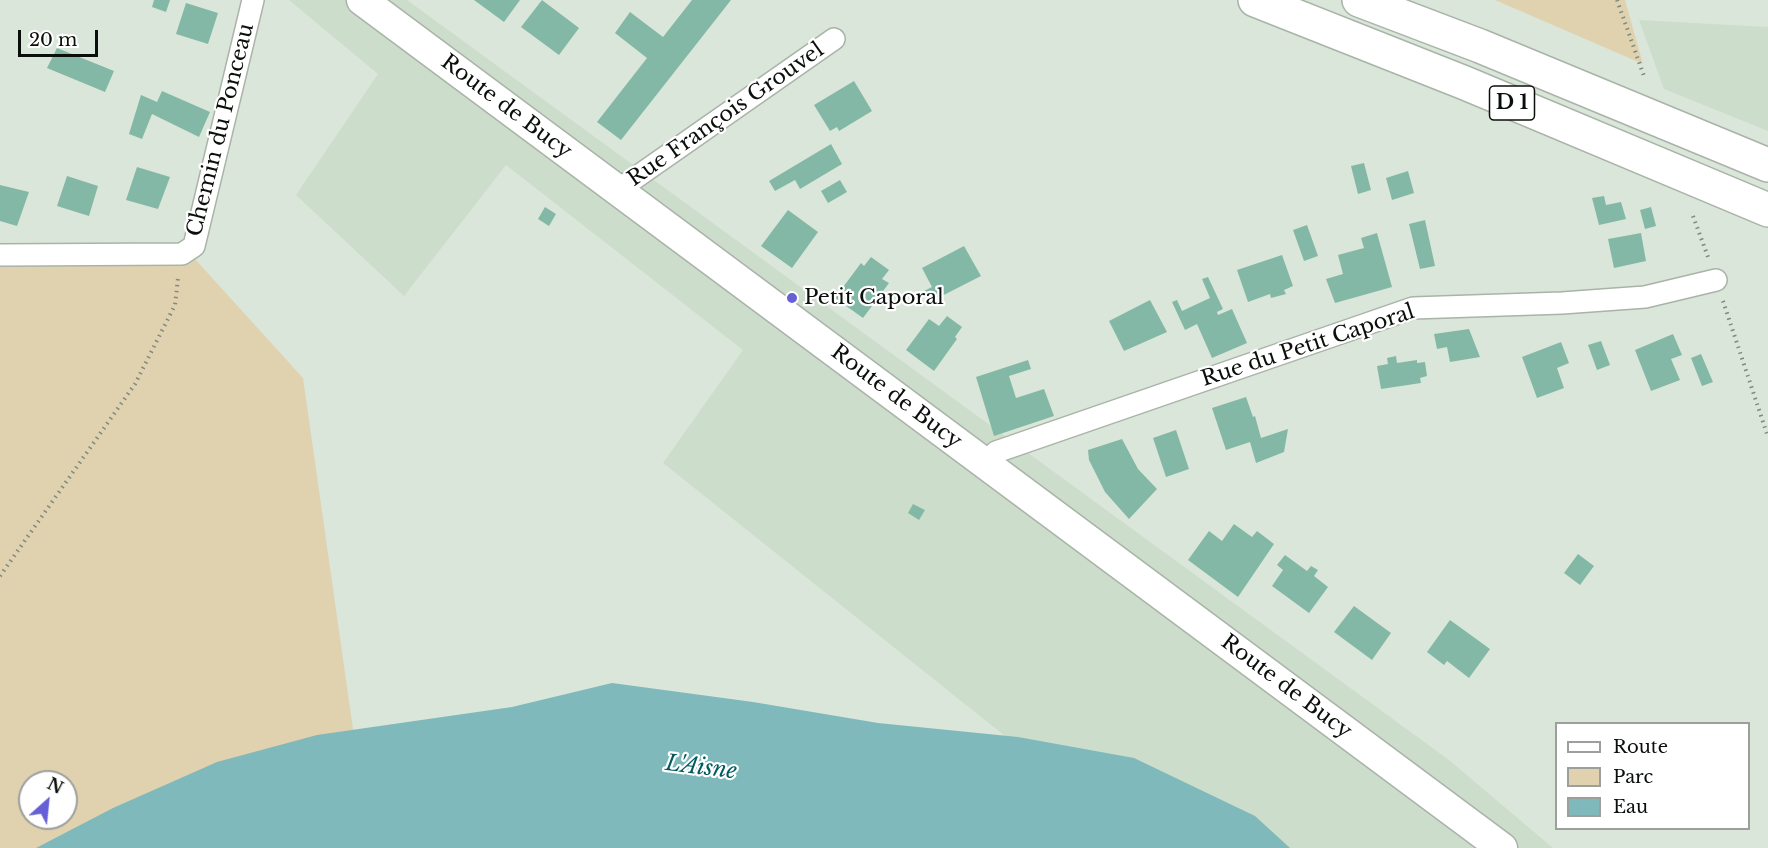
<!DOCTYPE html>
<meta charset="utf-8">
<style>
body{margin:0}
#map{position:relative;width:1768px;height:848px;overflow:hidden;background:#dae6da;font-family:"Libre Baskerville",serif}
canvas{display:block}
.legend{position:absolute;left:1555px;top:722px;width:195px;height:108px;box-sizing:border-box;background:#fff;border:2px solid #9d9f9d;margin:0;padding:8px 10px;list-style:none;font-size:18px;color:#0b0f0b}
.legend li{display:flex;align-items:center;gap:12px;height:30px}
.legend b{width:30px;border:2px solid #9d9f9d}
.north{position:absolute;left:18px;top:770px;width:60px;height:60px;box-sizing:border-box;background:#fff;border:2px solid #9d9f9d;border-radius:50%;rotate:27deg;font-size:16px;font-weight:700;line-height:24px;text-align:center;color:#0b0f0b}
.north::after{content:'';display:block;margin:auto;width:21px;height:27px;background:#665fd8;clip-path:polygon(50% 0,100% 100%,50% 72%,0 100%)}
.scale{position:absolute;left:18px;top:30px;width:80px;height:27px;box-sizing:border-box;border:3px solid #0b0f0b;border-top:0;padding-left:8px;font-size:18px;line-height:21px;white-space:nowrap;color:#0b0f0b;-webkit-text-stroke:4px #fff;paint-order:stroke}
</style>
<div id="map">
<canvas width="1768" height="848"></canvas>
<ul class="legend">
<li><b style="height:8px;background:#fff"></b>Route</li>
<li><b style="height:16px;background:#e0d2af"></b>Parc</li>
<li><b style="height:16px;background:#7fb9bb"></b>Eau</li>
</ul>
<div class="north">N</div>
<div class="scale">20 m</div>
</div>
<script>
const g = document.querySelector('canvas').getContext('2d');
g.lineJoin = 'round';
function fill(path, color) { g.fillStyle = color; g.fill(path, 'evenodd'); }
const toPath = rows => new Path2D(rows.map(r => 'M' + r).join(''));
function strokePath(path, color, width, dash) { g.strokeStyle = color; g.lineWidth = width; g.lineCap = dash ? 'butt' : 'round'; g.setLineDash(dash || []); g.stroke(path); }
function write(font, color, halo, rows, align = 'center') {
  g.font = font + ' "Libre Baskerville",serif'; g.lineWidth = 4.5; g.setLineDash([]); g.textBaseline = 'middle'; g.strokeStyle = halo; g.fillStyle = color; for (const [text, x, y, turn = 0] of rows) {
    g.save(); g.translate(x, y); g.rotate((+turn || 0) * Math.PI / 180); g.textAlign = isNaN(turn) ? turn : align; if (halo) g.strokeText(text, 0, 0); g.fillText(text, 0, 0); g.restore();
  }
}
fill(toPath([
 [289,0,407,0,1449,760,1553,848,1218,848,1055,776,663,463,743,350,506,165,404,296,296,195,378,74],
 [1639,20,1768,27,1768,131,1664,89]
]), '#ccddcb');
fill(toPath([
 [1495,0,1625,0,1643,64],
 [194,258,303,378,359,771,178,848,0,848,0,259],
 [30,782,66,782,66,818,30,818]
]), '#e0d2af');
fill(toPath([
 [612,683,753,702,878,723,1018,737,1134,758,1255,816,1290,848,36,848,113,808,217,762,317,735,512,707]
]), '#7fb9bb');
fill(toPath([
 [154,0,170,0,166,12,152,7],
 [474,0,520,0,504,22],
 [542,0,579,28,559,55,521,27],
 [692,0,731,0,621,140,597,122,647,58,615,33,630,12,663,37],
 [186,3,218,13,208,44,176,34],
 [57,48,114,71,105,92,47,68],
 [854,81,872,111,839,131,837,127,830,131,814,105],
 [162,91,210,112,199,137,152,114,142,139,129,134,141,95,157,102],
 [831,144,842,164,800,189,795,180,775,191,769,181],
 [1364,163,1371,190,1358,194,1351,166],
 [137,167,170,177,158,209,126,200],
 [1408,171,1414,193,1392,200,1386,178],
 [67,176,98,186,89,216,57,206],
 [840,180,847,192,828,203,821,191],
 [0,185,29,192,17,226,0,221],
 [1604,196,1606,205,1621,202,1626,219,1599,225,1592,198],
 [545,207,556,214,549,226,538,219],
 [1651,207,1656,226,1645,229,1640,210],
 [788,210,818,232,792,268,761,246],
 [1425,220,1435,266,1420,269,1409,224],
 [1307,225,1318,256,1304,261,1293,230],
 [1377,233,1392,287,1335,303,1326,279,1343,274,1338,255,1364,248,1361,238],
 [1641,233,1646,261,1614,268,1608,239],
 [964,246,981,276,930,302,924,291,932,287,922,268],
 [1282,255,1293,286,1284,290,1286,294,1271,298,1270,294,1248,302,1237,270],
 [871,257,889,270,882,279,889,283,863,318,835,298,861,263,864,266],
 [1208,277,1223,309,1217,312,1218,315,1232,309,1247,343,1212,358,1197,324,1185,330,1172,302,1177,300,1182,311,1210,298,1202,279],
 [1150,300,1167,332,1124,351,1109,321],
 [947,316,962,327,955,337,957,339,934,371,906,350,929,319,939,326],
 [1469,329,1480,357,1450,362,1447,347,1437,349,1434,334],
 [1673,334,1682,355,1671,359,1680,380,1651,391,1635,350],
 [1601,341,1610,365,1597,370,1588,345],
 [1561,342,1569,363,1557,368,1564,388,1537,398,1522,357],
 [1701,354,1713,382,1702,386,1691,358],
 [1396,356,1397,363,1417,360,1417,363,1425,362,1427,376,1420,378,1421,383,1381,389,1377,366,1388,364,1387,358],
 [1028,360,1031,369,1009,376,1016,398,1044,389,1054,416,994,436,976,377],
 [1246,397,1253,417,1255,416,1261,438,1288,429,1284,452,1256,463,1250,442,1226,450,1212,408],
 [1176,430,1189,469,1166,477,1153,438],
 [1122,439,1138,469,1157,489,1129,519,1105,492,1089,460,1088,450],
 [913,504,925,510,919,520,908,513],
 [1234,524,1252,537,1257,531,1274,544,1238,597,1188,560,1209,531,1222,541],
 [1578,554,1594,566,1580,585,1564,573],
 [1285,555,1307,571,1311,566,1318,570,1314,576,1328,587,1309,613,1272,586,1283,570,1277,565],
 [1354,606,1391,633,1372,660,1334,632],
 [1450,620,1490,649,1469,678,1447,661,1444,665,1427,652]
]), '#84b8a6');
const minor = toPath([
 [618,190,834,39],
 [0,255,182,254,194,246,253,0],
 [986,464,996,452,1413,308,1562,303,1645,297,1716,280]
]);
const secondary = toPath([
 [362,0,1502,848]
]);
const primary = toPath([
 [1255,0,1465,83,1768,210],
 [1359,0,1480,46,1768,165]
]);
strokePath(minor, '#a9b3a8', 24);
strokePath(secondary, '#a9b3a8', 33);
strokePath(primary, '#a9b3a8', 36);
strokePath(toPath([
 [1617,0,1645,79],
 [1693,216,1708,257],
 [1723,301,1768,437],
 [0,576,135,384,175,305,178,278]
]), '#808980', 4, [1.5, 4.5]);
strokePath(minor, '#fff', 21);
strokePath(secondary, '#fff', 30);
strokePath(primary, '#fff', 33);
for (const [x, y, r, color] of [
 [792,298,6,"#665fd8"]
]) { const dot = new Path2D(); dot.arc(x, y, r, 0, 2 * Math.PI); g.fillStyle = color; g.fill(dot); strokePath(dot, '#fff', 2); }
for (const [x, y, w] of [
 [1512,103,45]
]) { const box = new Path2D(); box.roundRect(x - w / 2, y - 17, w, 34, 4.5); g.fillStyle = '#fff'; g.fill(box); strokePath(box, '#0b0f0b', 1.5); }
write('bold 20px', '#0b0f0b', null, [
 ["D 1",1512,103]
]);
write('21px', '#0b0f0b', '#fff', [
 ["Route de Bucy",506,107,37],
 ["Rue François Grouvel",726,115,-35],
 ["Chemin du Ponceau",221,130,-76],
 ["Rue du Petit Caporal",1308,346,-18],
 ["Route de Bucy",896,397,37],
 ["Route de Bucy",1286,687,37]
]);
write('21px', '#0b0f0b', '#fff', [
 ["Petit Caporal",804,298]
], 'left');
write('italic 22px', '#015a5e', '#fff', [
 ["L'Aisne",701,768,7]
]);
</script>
